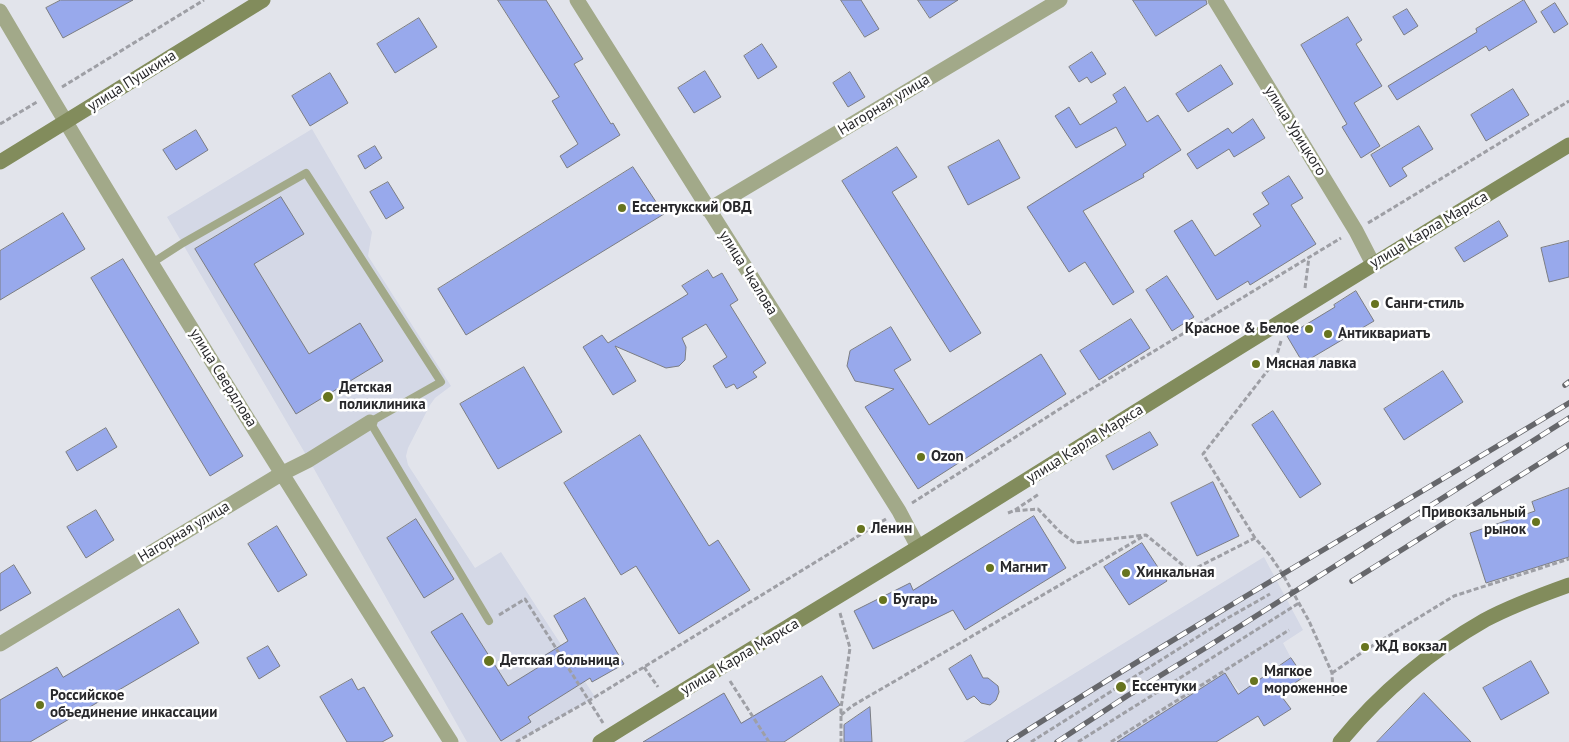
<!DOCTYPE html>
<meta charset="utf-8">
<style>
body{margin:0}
canvas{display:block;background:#e2e4eb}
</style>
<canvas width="1569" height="742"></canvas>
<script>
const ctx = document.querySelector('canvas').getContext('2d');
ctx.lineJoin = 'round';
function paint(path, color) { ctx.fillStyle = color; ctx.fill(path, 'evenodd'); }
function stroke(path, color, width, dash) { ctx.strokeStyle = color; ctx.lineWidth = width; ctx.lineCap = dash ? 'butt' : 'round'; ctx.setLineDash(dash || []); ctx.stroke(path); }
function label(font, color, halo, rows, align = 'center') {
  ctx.font = font + ' "PT Sans",sans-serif'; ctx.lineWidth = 5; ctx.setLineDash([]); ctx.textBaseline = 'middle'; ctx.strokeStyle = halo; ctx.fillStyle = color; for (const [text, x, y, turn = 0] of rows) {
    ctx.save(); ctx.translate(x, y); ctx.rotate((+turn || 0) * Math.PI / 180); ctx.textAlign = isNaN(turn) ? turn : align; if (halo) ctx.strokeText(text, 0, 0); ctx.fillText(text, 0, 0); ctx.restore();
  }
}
paint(new Path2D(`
 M 312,129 L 372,232 L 368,256 L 451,386 L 435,398 L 430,405 L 408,448 L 406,456 L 408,465 L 475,568 L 501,552 L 595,697 L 516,742 L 467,742 L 309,460 L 167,217 Z
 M 1264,557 L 1303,630 L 1283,643 L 1291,658 L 1240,692 L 1225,674 L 1117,742 L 963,742 Z`), '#d4d8e6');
const building = new Path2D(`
 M 61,0 L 133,0 L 63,38 L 46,8 Z
 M 498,0 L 546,0 L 583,59 L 574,64 L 611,124 L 613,123 L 620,135 L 567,168 L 560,156 L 578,144 L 552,101 L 559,97 Z
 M 841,0 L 861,0 L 879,29 L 865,37 Z
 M 918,0 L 958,0 L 930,18 Z
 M 1133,0 L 1206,0 L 1207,4 L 1156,36 Z
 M 1524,0 L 1537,22 L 1489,51 L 1486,46 L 1397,100 L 1388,86 L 1477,32 L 1476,29 Z
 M 1555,3 L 1568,24 L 1554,33 L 1541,12 Z
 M 1407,9 L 1418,26 L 1404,35 L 1393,17 Z
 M 1348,17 L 1362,40 L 1356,44 L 1382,86 L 1354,103 L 1380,146 L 1361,158 L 1342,127 L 1347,124 L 1301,45 Z
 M 419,18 L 437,47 L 395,73 L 377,44 Z
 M 762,44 L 777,67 L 758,79 L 744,56 Z
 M 1092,52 L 1106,74 L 1091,83 L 1087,77 L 1079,82 L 1069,67 Z
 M 1221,65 L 1233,84 L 1188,112 L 1176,94 Z
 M 705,71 L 721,97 L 694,113 L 678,88 Z
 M 850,72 L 865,97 L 848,107 L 833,83 Z
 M 330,73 L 348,103 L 310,126 L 292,96 Z
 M 1125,87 L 1147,122 L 1158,115 L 1181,150 L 1143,174 L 1144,177 L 1083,211 L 1134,292 L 1113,305 L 1085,262 L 1069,272 L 1027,207 L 1126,145 L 1116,127 L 1076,148 L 1055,116 L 1069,107 L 1080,125 L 1117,102 L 1113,95 Z
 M 1513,89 L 1529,115 L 1486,141 L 1471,115 Z
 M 1253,119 L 1265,138 L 1234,157 L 1229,149 L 1197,169 L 1187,154 L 1228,128 L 1232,133 Z
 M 1419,126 L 1433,149 L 1402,168 L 1407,176 L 1390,187 L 1371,155 Z
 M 196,130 L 208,150 L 176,170 L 163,150 Z
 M 999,140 L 1020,178 L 968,205 L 948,167 Z
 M 375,146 L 382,158 L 365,169 L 358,156 Z
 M 897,147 L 917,177 L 892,192 L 981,333 L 950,352 L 842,181 Z
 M 633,167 L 664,214 L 466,335 L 438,289 Z
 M 1289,176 L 1303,198 L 1291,205 L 1316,244 L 1250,285 L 1248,281 L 1217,300 L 1174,231 L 1192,220 L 1215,256 L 1261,226 L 1253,214 L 1269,204 L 1262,193 Z
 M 388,182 L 404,208 L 386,219 L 370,192 Z
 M 281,197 L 304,234 L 254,264 L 309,354 L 360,323 L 383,361 L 296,414 L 195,249 Z
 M 63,213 L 85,249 L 0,300 L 0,251 Z
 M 1499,221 L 1508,236 L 1464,262 L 1455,248 Z
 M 1569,241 L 1569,277 L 1549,282 L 1541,248 Z
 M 123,259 L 243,456 L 210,476 L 91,278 Z
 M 708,270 L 713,278 L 722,273 L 738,300 L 730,305 L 766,363 L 753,372 L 757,377 L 737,389 L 734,384 L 726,388 L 713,366 L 727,357 L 706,324 L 682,338 L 686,347 L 685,360 L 679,366 L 666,368 L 615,346 L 636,381 L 613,395 L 583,347 L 602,335 L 608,343 L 688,294 L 682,286 Z
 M 1167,276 L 1194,317 L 1172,331 L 1146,290 Z
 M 1356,291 L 1374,321 L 1303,363 L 1287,336 L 1335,307 L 1334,305 Z
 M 1131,319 L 1150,348 L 1099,380 L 1080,351 Z
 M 891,327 L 911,360 L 894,370 L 929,425 L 1041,354 L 1066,394 L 918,489 L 865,407 L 894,389 L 855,381 L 847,366 L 850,351 Z
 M 524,367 L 562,432 L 498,469 L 460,404 Z
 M 1443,371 L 1463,402 L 1404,440 L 1384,409 Z
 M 1273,411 L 1321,484 L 1300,498 L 1252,425 Z
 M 106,428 L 117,447 L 77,471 L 66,452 Z
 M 1150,432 L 1158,445 L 1113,470 L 1106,456 Z
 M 640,435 L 709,546 L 718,540 L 750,590 L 679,634 L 636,566 L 621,575 L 564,483 Z
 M 1213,482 L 1239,536 L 1197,556 L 1171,503 Z
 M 1569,488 L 1569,557 L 1486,583 L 1470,533 L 1535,511 L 1532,502 Z
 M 96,510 L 114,540 L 86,558 L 67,527 Z
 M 1034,516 L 1066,568 L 965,630 L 953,610 L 873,649 L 854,611 L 910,583 L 913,590 Z
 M 416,519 L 454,579 L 424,598 L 387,538 Z
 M 277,526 L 307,575 L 278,592 L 248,544 Z
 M 1142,543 L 1167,581 L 1129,605 L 1104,567 Z
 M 14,565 L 31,593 L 0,611 L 0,574 Z
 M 585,598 L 624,664 L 592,682 L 590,678 L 528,717 L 531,722 L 501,741 L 431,632 L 462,613 L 508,686 L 542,665 L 539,659 L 568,641 L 554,616 Z
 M 179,609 L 199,643 L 30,742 L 0,742 L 0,700 L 57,667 L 63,677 Z
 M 268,646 L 280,666 L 259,679 L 247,658 Z
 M 971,655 L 983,678 L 988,678 L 998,686 L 999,692 L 996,700 L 990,705 L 981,703 L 974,696 L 967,700 L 949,669 Z
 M 1291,658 L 1304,677 L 1279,693 L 1291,709 L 1264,726 L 1258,716 L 1216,742 L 1117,742 L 1225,673 L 1238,694 Z
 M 1531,661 L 1549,693 L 1501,720 L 1483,688 Z
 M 822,676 L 840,705 L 784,742 L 643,742 L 724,693 L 741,723 Z
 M 352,679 L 358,690 L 364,687 L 393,736 L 382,742 L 347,742 L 320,697 Z
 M 1424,693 L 1471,742 L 1377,742 Z
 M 870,707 L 872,742 L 844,742 L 844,725 Z`);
paint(building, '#98a9ec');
stroke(building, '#7b7d83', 1);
stroke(new Path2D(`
 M 62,87 L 204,0
 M 0,124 L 37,102
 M 1368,223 L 1569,101
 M 1305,288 L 1309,257
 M 912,503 L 1080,396 L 1341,238
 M 1015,510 L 1039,494
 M 1008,513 L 1013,511 L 1038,509 L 1060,532 L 1075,543 L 1146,535 L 1190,571 L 1255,538 L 1269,554 L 1282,573 L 1309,621 L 1332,673 L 1333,696
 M 1255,538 L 1203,454 L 1275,361 L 1281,341
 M 840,613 L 850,648 L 841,708 L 841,742
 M 499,615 L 525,599 L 603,723
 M 644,667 L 658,687
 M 1332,673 L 1367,649 L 1454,596 L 1569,559
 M 730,681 L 769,742
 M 841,715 L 852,706 L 1144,536
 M 516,742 L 590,700 L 886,519
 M 1031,742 L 1226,619 L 1270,594
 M 1078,742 L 1299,603
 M 1111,742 L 1289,630`), '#9e9fa5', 3, [5, 2.5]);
stroke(new Path2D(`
 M 152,263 L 183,243 L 306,173 L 441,382 L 370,422 L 489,621`), '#a2a989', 8);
stroke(new Path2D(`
 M 577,0 L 899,511 L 918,547
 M 1215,0 L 1356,231 L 1373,264
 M 0,11 C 145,258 298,500 451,742
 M 708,210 L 1060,0
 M 0,644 L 281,474 L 309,460 L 370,422`), '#a2a989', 15);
stroke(new Path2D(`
 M 0,162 L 263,0
 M 600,742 C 707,675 815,611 922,545 C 1137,411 1352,276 1569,145
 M 1340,742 C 1380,693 1429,652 1485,620 C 1511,606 1541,595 1569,585`), '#828c5c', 15);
const rail = new Path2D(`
 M 1565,385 L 1569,382
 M 1352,581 L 1569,445
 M 1009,742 C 1193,625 1382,516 1569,403
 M 1057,742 L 1127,696 L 1207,647 L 1569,418`);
stroke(rail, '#66676b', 5.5);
stroke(rail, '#fff', 4, [11]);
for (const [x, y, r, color] of [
 [622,208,5,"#67741f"],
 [1375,304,5,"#67741f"],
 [1309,329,5,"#67741f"],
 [1328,334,5,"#67741f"],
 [1256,364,5,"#67741f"],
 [328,397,6,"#67741f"],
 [921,457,5,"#67741f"],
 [1536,522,5,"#67741f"],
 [861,529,5,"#67741f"],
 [990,568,5,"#67741f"],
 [1126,573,5,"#67741f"],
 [883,600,5,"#67741f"],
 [1365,647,5,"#67741f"],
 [489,661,6,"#67741f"],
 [1254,681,5,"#67741f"],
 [1121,687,6,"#67741f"],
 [40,705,5,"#67741f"]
]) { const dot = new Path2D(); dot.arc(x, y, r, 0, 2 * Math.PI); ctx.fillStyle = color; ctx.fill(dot); stroke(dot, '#fff', 2); }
label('15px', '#28282b', '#fff', [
 ["улица Пушкина",132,81,-32],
 ["Нагорная улица",884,105,-31],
 ["улица Урицкого",1295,131,58],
 ["улица Карла Маркса",1429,230,-31],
 ["улица Чкалова",748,273,58],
 ["улица Свердлова",223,378,58],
 ["улица Карла Маркса",1085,444,-32],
 ["Нагорная улица",184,532,-31],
 ["улица Карла Маркса",740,657,-31]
]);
label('bold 15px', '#28282b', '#fff', [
 ["Ессентукский ОВД",632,208],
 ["Санги-стиль",1385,304],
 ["Красное & Белое",1299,329,"right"],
 ["Антиквариатъ",1338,334],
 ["Мясная лавка",1266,364],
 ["Детская",339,388],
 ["поликлиника",339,405],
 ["Ozon",931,457],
 ["Привокзальный",1526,513,"right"],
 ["рынок",1526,530,"right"],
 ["Ленин",871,529],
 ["Магнит",1000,568],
 ["Хинкальная",1136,573],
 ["Бугарь",893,600],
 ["ЖД вокзал",1375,647],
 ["Детская больница",500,661],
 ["Мягкое",1264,672],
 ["мороженное",1264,689],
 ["Ессентуки",1132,687],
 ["Российское",50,696],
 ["объединение инкассации",50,713]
], 'left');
</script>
